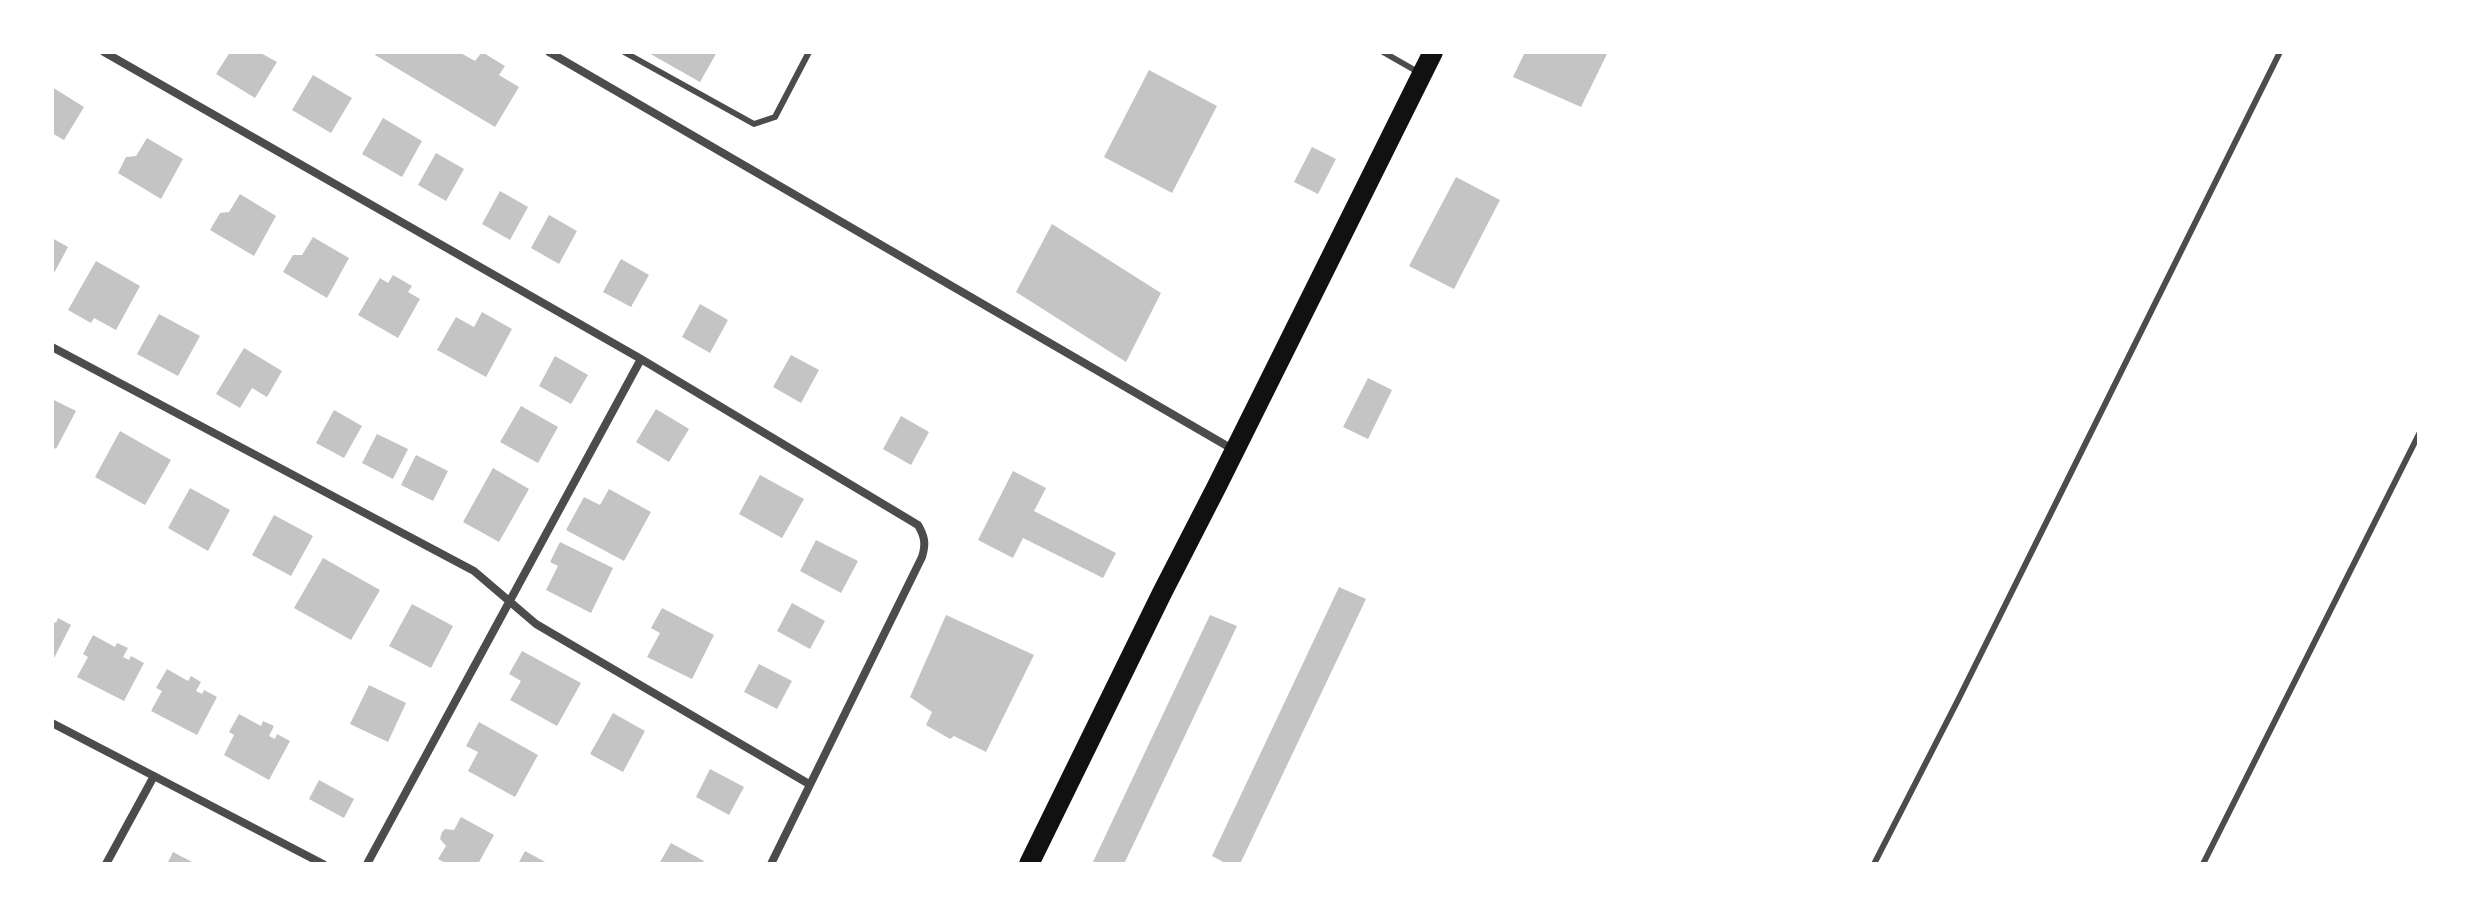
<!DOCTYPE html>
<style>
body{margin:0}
#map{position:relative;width:2471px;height:916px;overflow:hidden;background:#fff;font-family:Lato,sans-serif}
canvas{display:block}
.frame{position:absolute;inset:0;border:54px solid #fff;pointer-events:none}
</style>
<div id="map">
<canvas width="2471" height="916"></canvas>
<div class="frame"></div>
</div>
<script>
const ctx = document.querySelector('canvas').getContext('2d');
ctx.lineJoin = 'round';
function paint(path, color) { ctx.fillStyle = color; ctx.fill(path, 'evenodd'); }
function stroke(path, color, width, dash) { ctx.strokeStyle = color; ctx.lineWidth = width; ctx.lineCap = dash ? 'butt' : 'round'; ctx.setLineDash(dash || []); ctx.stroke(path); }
paint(new Path2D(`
 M 230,52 L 259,52 L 277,62 L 255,98 L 216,74 Z
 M 377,52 L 459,52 L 475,61 L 482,52 L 505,66 L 499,75 L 519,87 L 495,127 L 375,55 Z
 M 647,52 L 717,52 L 700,82 Z
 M 1525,52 L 1608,52 L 1581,107 L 1513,77 Z
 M 1149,70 L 1217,106 L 1172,193 L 1104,157 Z
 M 313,75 L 352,98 L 331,133 L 292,110 Z
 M 52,87 L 84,107 L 64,140 L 52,133 Z
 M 383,118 L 422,141 L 402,177 L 362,154 Z
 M 147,138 L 183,159 L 161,199 L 118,173 L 126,157 L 136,156 Z
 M 1312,147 L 1336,159 L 1318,194 L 1294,182 Z
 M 436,153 L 464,169 L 446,201 L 418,185 Z
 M 1456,177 L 1500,200 L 1454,289 L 1409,266 Z
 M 500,191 L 528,207 L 510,240 L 482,224 Z
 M 240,194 L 276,216 L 254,256 L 210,230 L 220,213 L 229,212 Z
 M 549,215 L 577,231 L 559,264 L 531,248 Z
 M 1052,224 L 1161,293 L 1126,362 L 1016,292 Z
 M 313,237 L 349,258 L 327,298 L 283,272 L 293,255 L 302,255 Z
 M 52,238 L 68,247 L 52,277 Z
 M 621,259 L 649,275 L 631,307 L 603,292 Z
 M 96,261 L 140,286 L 116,330 L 94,318 L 91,323 L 68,310 Z
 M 393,275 L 412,286 L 408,292 L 420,299 L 398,338 L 358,315 L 380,278 L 388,283 Z
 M 700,304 L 728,320 L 710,353 L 682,337 Z
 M 482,312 L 512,329 L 486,377 L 437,350 L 456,317 L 474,327 Z
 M 159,314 L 200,336 L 178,376 L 137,354 Z
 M 244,348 L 282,371 L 267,397 L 252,388 L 240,408 L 216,394 Z
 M 791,355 L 819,370 L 801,403 L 773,387 Z
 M 555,356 L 588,375 L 571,404 L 539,386 Z
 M 1368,378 L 1392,390 L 1368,439 L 1343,427 Z
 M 52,399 L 76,411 L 56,449 L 52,446 Z
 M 521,406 L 558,427 L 538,463 L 500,442 Z
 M 656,409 L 689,429 L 669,462 L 636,442 Z
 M 334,410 L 362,426 L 344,458 L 316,443 Z
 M 901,416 L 929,432 L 911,465 L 883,449 Z
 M 120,431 L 171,460 L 145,505 L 95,477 Z
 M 377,434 L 408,449 L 393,479 L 362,463 Z
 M 416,455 L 448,471 L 433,501 L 401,485 Z
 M 493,468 L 529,489 L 499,542 L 463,522 Z
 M 1013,471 L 1046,488 L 1034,511 L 1116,553 L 1103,578 L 1023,538 L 1013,558 L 978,540 Z
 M 760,475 L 804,499 L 782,538 L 739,514 Z
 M 190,488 L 230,510 L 208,551 L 168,528 Z
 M 609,489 L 651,512 L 624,561 L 566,530 L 584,497 L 600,505 Z
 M 274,515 L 313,536 L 291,576 L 252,555 Z
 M 816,540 L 858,561 L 841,593 L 800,571 Z
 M 560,542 L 613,568 L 591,613 L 546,590 L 558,566 L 550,562 Z
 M 323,558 L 380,590 L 351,640 L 294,608 Z
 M 1339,587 L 1366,599 L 1240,864 L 1227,864 L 1212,856 Z
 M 792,603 L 825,621 L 810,649 L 777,631 Z
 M 412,604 L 453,626 L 431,668 L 389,646 Z
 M 662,608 L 714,635 L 692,679 L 647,657 L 660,633 L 651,628 Z
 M 946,615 L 1034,655 L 986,752 L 954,736 L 950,739 L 926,725 L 932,712 L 910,697 Z
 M 1210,615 L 1237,626 L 1124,864 L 1092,864 Z
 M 58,618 L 71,625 L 52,662 L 52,621 L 56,623 Z
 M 93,635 L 115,647 L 117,643 L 128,648 L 123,657 L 129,660 L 131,656 L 144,663 L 124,701 L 77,677 L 88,657 L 83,654 Z
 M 522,651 L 581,683 L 557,726 L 510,700 L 521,681 L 509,674 Z
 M 759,664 L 792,681 L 777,709 L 744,692 Z
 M 167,669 L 188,681 L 191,676 L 201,682 L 196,691 L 202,694 L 204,690 L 217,697 L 197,735 L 151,711 L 162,691 L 156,688 Z
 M 369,685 L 406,703 L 388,742 L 350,724 Z
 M 613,713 L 645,731 L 623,772 L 590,754 Z
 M 239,714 L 261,726 L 263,721 L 274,726 L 269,736 L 275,739 L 277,734 L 290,741 L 269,780 L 224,755 L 234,735 L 229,732 Z
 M 479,722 L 538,755 L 515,797 L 468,771 L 478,752 L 466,746 Z
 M 710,769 L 744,787 L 729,815 L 696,797 Z
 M 319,780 L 354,799 L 344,818 L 309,799 Z
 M 461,817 L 494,835 L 478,864 L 447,864 L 438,859 L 446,846 L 440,839 L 442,832 L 445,829 L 454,830 Z
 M 671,843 L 704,861 L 702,864 L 659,864 Z
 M 525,851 L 549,864 L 518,864 Z
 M 173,852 L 196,864 L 167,864 Z`), '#c4c4c4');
stroke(new Path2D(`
 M 624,52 L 754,124 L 775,117 L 809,52
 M 1383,52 L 1418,72
 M 1874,864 L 1957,702 L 2280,52
 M 2203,864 L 2419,434`), '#4c4c4c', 6);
stroke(new Path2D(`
 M 104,52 L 641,359 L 918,525 C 925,537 926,544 922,557 L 771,864
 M 549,52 L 1234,450
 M 52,347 L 474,571 L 536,624 L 809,784
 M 52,723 L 323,864
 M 106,864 L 154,776
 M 367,864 L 641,359`), '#4c4c4c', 8);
stroke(new Path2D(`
 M 1029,864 L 1162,593 L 1217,486 L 1433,52`), '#111', 20);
</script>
